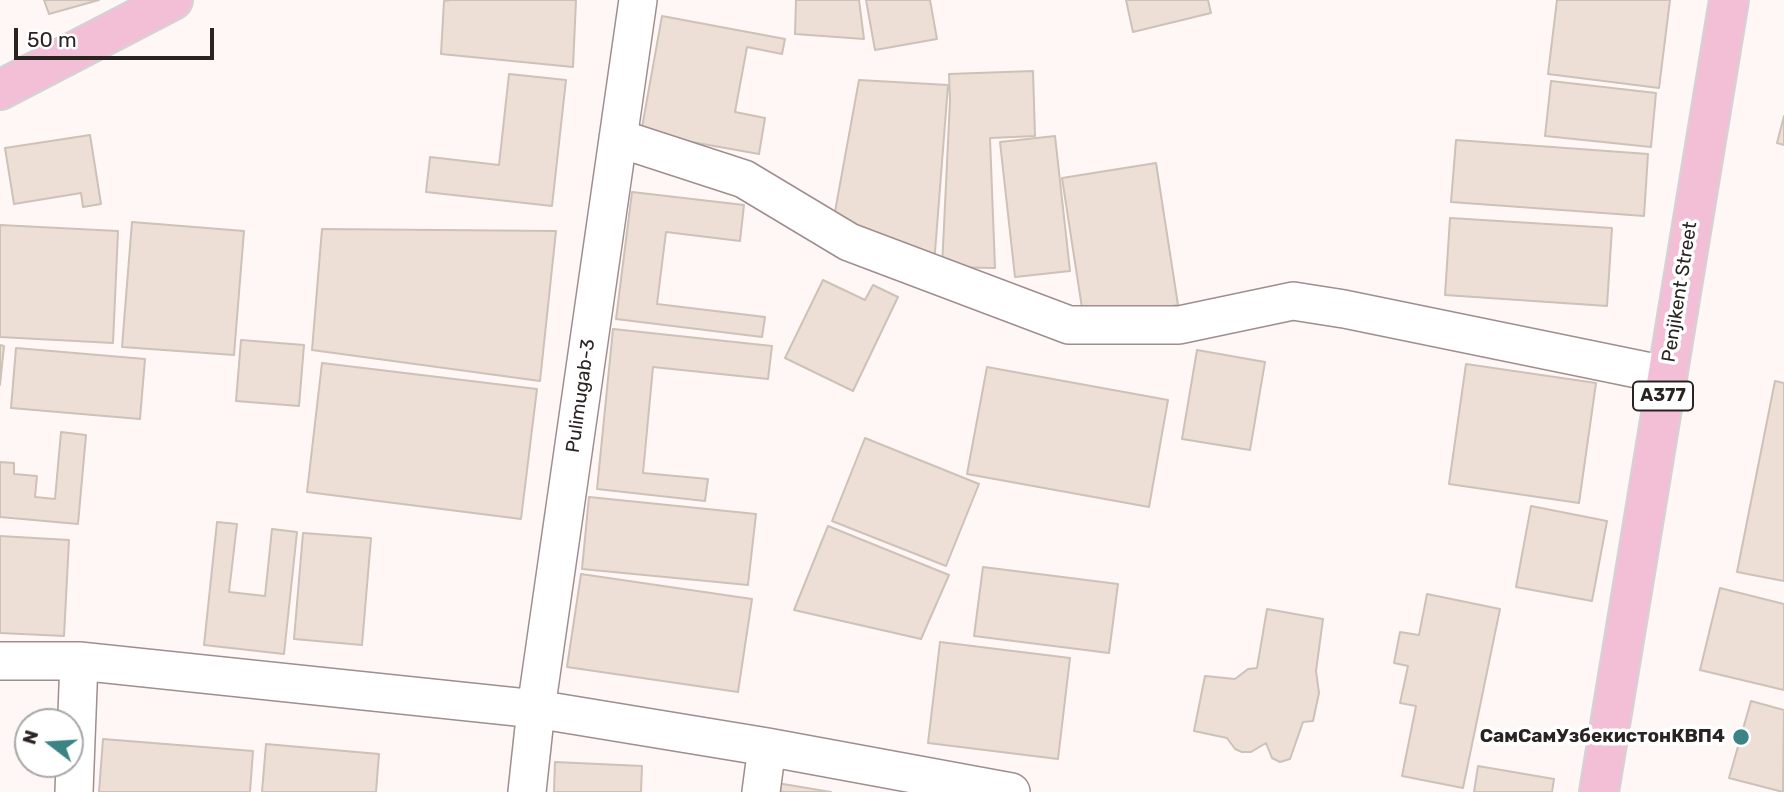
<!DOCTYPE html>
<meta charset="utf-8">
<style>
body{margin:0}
#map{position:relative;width:1784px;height:792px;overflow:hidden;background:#fef7f6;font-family:Rubik,sans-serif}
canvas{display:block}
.north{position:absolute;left:14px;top:708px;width:70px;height:70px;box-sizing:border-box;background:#fff;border:2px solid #a9a7a7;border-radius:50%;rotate:287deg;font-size:19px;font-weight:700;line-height:28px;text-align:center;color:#292322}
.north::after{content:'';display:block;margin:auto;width:24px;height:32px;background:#3b8385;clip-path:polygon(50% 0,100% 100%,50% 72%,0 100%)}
.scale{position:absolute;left:14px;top:28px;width:200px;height:32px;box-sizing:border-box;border:4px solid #292322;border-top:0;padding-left:9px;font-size:21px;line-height:24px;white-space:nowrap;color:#292322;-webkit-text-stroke:5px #fff;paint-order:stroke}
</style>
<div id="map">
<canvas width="1784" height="792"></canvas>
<div class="north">N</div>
<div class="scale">50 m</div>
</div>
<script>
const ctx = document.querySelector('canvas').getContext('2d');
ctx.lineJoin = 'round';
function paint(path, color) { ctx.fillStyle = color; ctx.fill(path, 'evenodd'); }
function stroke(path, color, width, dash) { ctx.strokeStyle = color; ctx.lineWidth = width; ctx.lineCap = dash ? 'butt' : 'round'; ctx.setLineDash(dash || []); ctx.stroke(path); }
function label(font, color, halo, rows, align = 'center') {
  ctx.font = font + ' Rubik,sans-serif'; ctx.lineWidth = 7; ctx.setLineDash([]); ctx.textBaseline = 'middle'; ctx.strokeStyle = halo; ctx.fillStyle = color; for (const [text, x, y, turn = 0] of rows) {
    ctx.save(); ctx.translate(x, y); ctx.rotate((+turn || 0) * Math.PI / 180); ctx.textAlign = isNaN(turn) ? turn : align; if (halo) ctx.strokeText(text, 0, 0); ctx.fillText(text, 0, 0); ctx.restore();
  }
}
const building = new Path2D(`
 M 44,0 L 99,0 L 49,14 Z
 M 451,0 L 576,0 L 573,67 L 441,54 L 444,1 Z
 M 796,0 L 859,0 L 864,39 L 795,34 Z
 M 866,0 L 930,0 L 937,39 L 875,50 Z
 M 1126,0 L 1208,0 L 1211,13 L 1133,32 Z
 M 1557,0 L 1670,0 L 1659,88 L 1548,74 Z
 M 662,16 L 785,39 L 782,54 L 747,47 L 735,112 L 765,118 L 759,154 L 641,133 Z
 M 1033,71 L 1035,136 L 990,138 L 995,268 L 942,267 L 950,101 L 949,74 Z
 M 509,74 L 566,80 L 552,206 L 426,192 L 430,157 L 499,165 Z
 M 859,80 L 948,85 L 934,265 L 832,228 Z
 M 1551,81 L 1656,93 L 1651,147 L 1545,136 Z
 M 1784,116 L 1784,145 L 1777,143 Z
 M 90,135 L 101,204 L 83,207 L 81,193 L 14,204 L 5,148 Z
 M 1055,136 L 1070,271 L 1015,277 L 1000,142 Z
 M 1456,140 L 1648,154 L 1644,216 L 1451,202 Z
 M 1156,163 L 1178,305 L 1084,321 L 1062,178 Z
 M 632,192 L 744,205 L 740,241 L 666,232 L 657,304 L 765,317 L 762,337 L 616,319 Z
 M 1450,218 L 1612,228 L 1607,306 L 1445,295 Z
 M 132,222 L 244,231 L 234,355 L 122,347 Z
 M 0,225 L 118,231 L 113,343 L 0,337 Z
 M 322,229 L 556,231 L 540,381 L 312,350 Z
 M 823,280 L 865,300 L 873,285 L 898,297 L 853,391 L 785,358 Z
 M 613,329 L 772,346 L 768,379 L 653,367 L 643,473 L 708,479 L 705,501 L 597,489 Z
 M 241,340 L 304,345 L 299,406 L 236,401 Z
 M 0,345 L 4,346 L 0,385 Z
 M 16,348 L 145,359 L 140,419 L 11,408 Z
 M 1197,350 L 1265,362 L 1250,450 L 1182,439 Z
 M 322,363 L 537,389 L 521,519 L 307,492 Z
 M 1466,364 L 1596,383 L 1579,503 L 1449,484 Z
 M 987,367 L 1168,400 L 1149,507 L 967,474 Z
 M 1775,381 L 1784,383 L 1784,581 L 1737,572 Z
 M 61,432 L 86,435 L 78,524 L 0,517 L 0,462 L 14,463 L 14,474 L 37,476 L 35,497 L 55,499 Z
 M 865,438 L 979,484 L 946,566 L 832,521 Z
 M 589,497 L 756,514 L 748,585 L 582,569 Z
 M 1531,506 L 1607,521 L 1592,601 L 1516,587 Z
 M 217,522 L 237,524 L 229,592 L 265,596 L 272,529 L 297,532 L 284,654 L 204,645 Z
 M 828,526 L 949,575 L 921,639 L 794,610 Z
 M 303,533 L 371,538 L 362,645 L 294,639 Z
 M 0,536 L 69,540 L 64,636 L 0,633 Z
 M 983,567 L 1118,584 L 1109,653 L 974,636 Z
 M 581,574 L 752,599 L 738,692 L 567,667 Z
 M 1720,588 L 1784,604 L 1784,690 L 1700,670 Z
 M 1427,594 L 1500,609 L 1463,788 L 1402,776 L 1416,706 L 1400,703 L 1408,666 L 1394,663 L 1400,632 L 1419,635 Z
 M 1267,609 L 1323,619 L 1316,671 L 1319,693 L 1313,721 L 1303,722 L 1290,759 L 1280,762 L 1272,758 L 1266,743 L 1251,752 L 1242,752 L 1235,749 L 1227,738 L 1194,731 L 1205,676 L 1235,679 L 1248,669 L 1257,668 Z
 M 940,642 L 1070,658 L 1058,759 L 928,743 Z
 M 1751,701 L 1784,710 L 1783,792 L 1729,778 Z
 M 103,739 L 253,751 L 250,792 L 99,792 Z
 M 266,744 L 379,754 L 376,792 L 262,792 Z
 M 555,762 L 642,766 L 641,792 L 554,792 Z
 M 1478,766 L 1554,779 L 1552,792 L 1474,792 Z
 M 777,783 L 831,792 L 776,792 Z`);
paint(building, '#eddfd5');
stroke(building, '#cec1b7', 2);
const minor = new Path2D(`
 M 618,138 L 744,179 L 849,242 L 1069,325 L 1179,325 L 1293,301 L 1344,309 L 1666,375
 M 0,661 L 79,661 L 536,709 L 767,747 L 1011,792
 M 74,792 L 79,661
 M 527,792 L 536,709 L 638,0
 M 761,792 L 767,747`);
const major = new Path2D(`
 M 0,90 L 173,0
 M 1599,792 L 1729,0`);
stroke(minor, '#9f8e8d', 40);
stroke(major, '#d4d3d3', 42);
stroke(minor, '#fff', 37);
stroke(major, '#f3bfd7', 38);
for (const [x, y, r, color] of [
 [1741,737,9,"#3b8385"]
]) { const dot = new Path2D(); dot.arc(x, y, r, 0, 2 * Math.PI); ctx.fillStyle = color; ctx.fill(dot); stroke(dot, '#fff', 2.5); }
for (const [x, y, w] of [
 [1663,396,60]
]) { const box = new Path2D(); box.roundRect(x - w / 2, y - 14.5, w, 29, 5); ctx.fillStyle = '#fff'; ctx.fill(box); stroke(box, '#292322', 2); }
label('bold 18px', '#292322', null, [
 ["A377",1663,396]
]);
label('19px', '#292322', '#fff', [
 ["Penjikent Street",1680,292,-81],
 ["Pulimugab-3",581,396,-82]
]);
label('bold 19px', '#292322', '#fff', [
 ["СамСамУзбекистонКВП4",1725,737]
], 'right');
</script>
